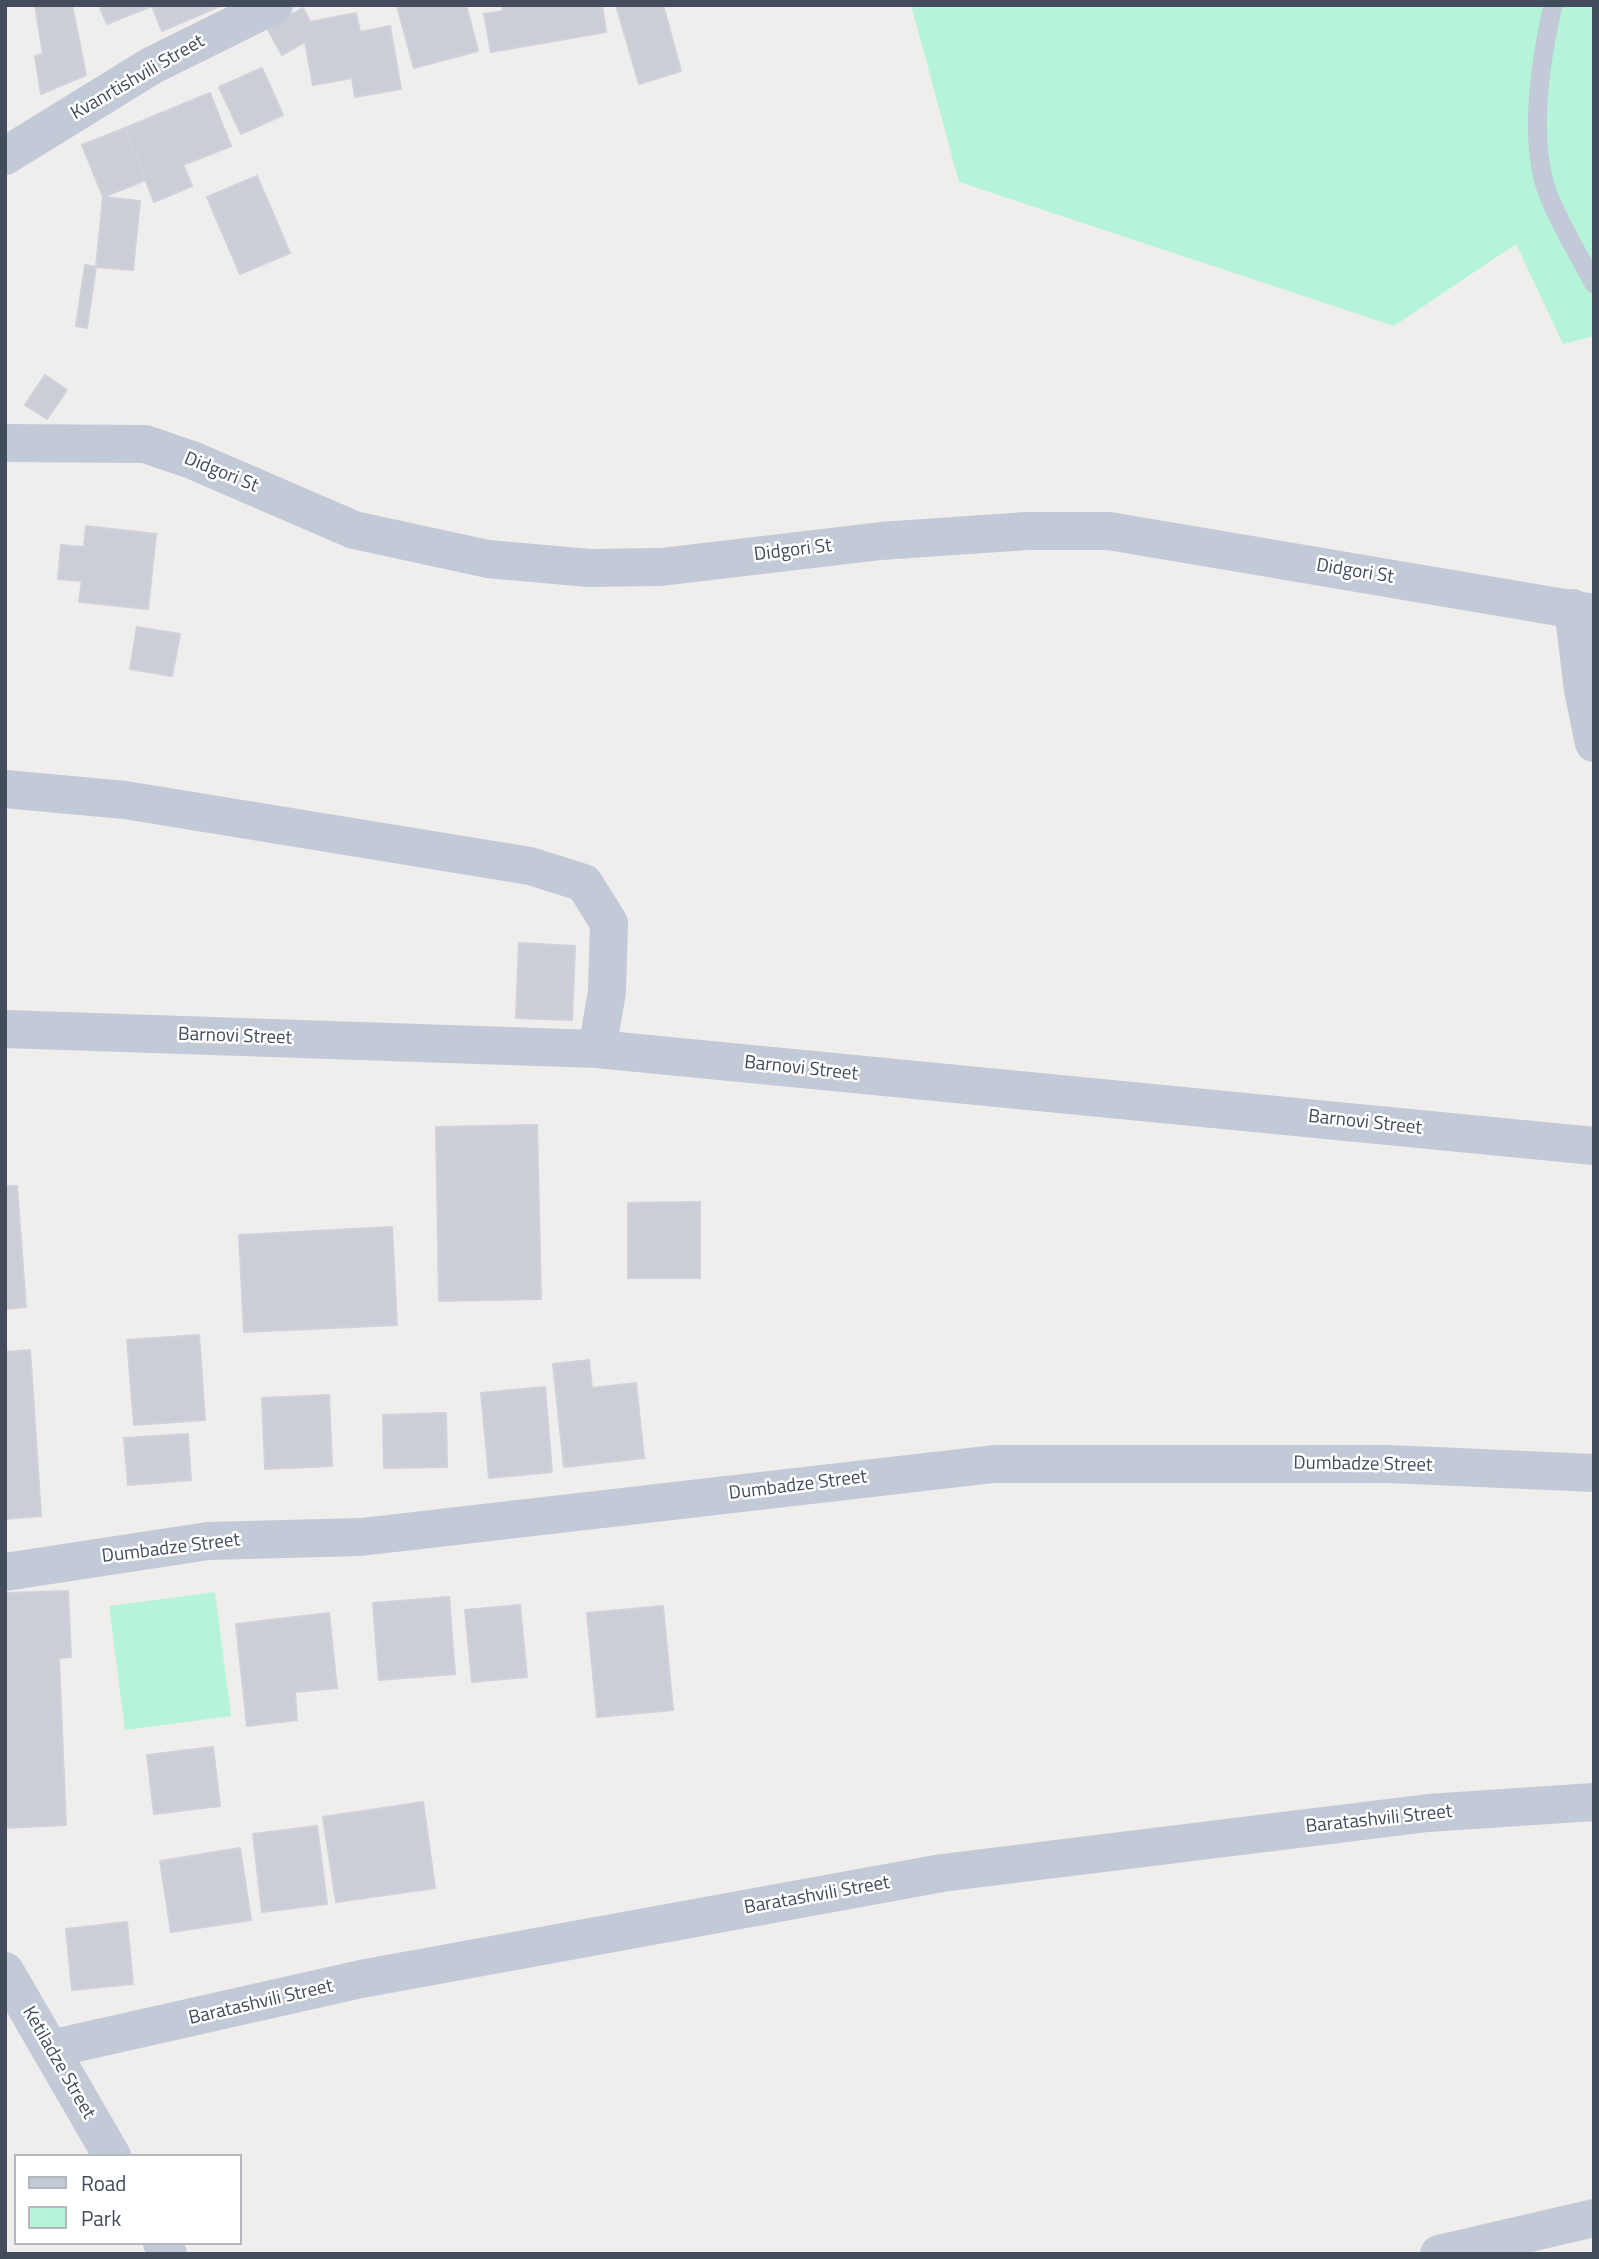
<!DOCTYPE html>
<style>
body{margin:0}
#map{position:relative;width:1599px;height:2259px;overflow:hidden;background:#f0eded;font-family:"Titillium Web",sans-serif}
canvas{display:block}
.frame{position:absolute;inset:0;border:7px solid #434c5d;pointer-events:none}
.legend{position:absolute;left:14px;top:2154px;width:228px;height:91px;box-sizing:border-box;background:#fff;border:2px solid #b4b7be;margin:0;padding:9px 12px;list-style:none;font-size:21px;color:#434c5d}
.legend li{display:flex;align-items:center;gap:14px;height:35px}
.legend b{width:35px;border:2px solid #b4b7be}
</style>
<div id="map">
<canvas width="1599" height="2259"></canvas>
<div class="frame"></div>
<ul class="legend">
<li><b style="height:9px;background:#c2c9d7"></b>Road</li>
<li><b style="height:19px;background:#b5f4d8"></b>Park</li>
</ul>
</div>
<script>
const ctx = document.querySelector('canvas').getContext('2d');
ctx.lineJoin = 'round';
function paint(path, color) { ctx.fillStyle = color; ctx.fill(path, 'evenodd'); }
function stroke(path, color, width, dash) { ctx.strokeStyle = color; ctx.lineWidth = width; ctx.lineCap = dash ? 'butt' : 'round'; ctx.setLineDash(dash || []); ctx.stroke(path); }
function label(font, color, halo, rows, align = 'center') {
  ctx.font = font + ' "Titillium Web",sans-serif'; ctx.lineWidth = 5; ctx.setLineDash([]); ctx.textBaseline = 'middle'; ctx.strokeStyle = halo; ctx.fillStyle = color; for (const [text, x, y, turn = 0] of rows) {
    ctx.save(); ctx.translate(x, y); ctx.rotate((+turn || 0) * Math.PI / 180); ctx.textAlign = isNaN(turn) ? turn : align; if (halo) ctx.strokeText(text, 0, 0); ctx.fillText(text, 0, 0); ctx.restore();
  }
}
paint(new Path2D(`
 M 911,5 L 1594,5 L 1594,336 L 1563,344 L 1516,244 L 1394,326 L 959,182 Z
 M 215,1592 L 231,1716 L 125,1730 L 109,1606 Z`), '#b5f4d8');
const building = new Path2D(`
 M 35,5 L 72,5 L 86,75 L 41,94 L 35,56 L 43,54 Z
 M 99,5 L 222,5 L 162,31 L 152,6 L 107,24 Z
 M 466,5 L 478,51 L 414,68 L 397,6 Z
 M 502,5 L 602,5 L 606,32 L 491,52 L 484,14 L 503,11 Z
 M 616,5 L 663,5 L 681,71 L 639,84 Z
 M 303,8 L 310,22 L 356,13 L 360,32 L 390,26 L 401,89 L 355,97 L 352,78 L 313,85 L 305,42 L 282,55 L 267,28 Z
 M 262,68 L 283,115 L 241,134 L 219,87 Z
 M 210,93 L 231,146 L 183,165 L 192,186 L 154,202 L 125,128 Z
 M 125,128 L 146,180 L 103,197 L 82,145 Z
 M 257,176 L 290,253 L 240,274 L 207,197 Z
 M 103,197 L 140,201 L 133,270 L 96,267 Z
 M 85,265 L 96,267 L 87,328 L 76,326 Z
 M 45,375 L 67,390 L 47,419 L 25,405 Z
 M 86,526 L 156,534 L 148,609 L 79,602 L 82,581 L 58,579 L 61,545 L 84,547 Z
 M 137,627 L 180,634 L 172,676 L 130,669 Z
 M 519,943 L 575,946 L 572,1020 L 516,1018 Z
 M 537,1125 L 541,1299 L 439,1301 L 436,1127 Z
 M 5,1186 L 17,1186 L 26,1307 L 5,1309 Z
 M 700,1202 L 700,1278 L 628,1278 L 628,1203 Z
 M 392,1227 L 397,1325 L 244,1332 L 239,1235 Z
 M 199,1335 L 205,1420 L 134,1425 L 127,1340 Z
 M 30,1350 L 41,1516 L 5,1519 L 5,1352 Z
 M 589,1360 L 592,1388 L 636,1383 L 644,1458 L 564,1467 L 553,1364 Z
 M 545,1387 L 552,1472 L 489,1478 L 481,1393 Z
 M 329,1395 L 332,1466 L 265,1469 L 262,1398 Z
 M 446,1413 L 447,1467 L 384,1468 L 383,1415 Z
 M 188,1434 L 191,1480 L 128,1485 L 124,1438 Z
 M 68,1591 L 71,1657 L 59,1658 L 66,1825 L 5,1828 L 5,1593 Z
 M 449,1597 L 455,1674 L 379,1680 L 373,1603 Z
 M 520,1605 L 527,1677 L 472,1682 L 465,1610 Z
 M 663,1606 L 673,1710 L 597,1717 L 587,1613 Z
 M 329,1613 L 337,1688 L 295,1692 L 297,1720 L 247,1726 L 236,1624 Z
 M 213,1747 L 220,1806 L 154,1814 L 147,1755 Z
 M 423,1802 L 435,1888 L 336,1902 L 323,1817 Z
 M 317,1826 L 327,1904 L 262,1912 L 253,1834 Z
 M 240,1848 L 251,1920 L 171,1932 L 160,1861 Z
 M 127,1922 L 133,1984 L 72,1990 L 66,1929 Z`);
paint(building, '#cbced6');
stroke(building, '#d0d1da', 2);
stroke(new Path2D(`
 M 1553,5 C 1541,58 1530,129 1544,182 C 1551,209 1580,257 1594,284`), '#c2c9d7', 19);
stroke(new Path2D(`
 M 5,156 L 151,66 L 274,5
 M 1573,608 L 1583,690 L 1594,743
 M 5,789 L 125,800 L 530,866 L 584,883 L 609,923 L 607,992 L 597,1049
 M 5,1029 L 597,1049 L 1594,1146
 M 5,1572 L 208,1541 L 361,1537 L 994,1464 L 1389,1464 L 1594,1473
 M 50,2049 L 361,1979 L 942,1873 L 1428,1813 L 1594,1802
 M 1439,2254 L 1594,2218`), '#c2c9d7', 38);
stroke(new Path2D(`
 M 5,443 L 145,444 L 192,460 L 354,530 L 488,559 L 589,568 L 661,567 L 881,541 L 1027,531 L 1109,531 L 1594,613
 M 5,1971 L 112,2156
 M 162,2243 L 168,2254`), '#c2c9d7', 38);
label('19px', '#434c5d', '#fff', [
 ["Kvanrtishvili Street",138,78,-30],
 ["Didgori St",221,473,22],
 ["Didgori St",793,551,-7],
 ["Didgori St",1355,572,9],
 ["Barnovi Street",235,1037,2],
 ["Barnovi Street",801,1069,6],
 ["Barnovi Street",1365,1123,6],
 ["Dumbadze Street",1363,1465,1],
 ["Dumbadze Street",798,1486,-7],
 ["Dumbadze Street",171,1549,-7],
 ["Baratashvili Street",1379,1820,-6],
 ["Baratashvili Street",817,1896,-10],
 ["Baratashvili Street",261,2003,-13],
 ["Ketiladze Street",58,2063,60]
]);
</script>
